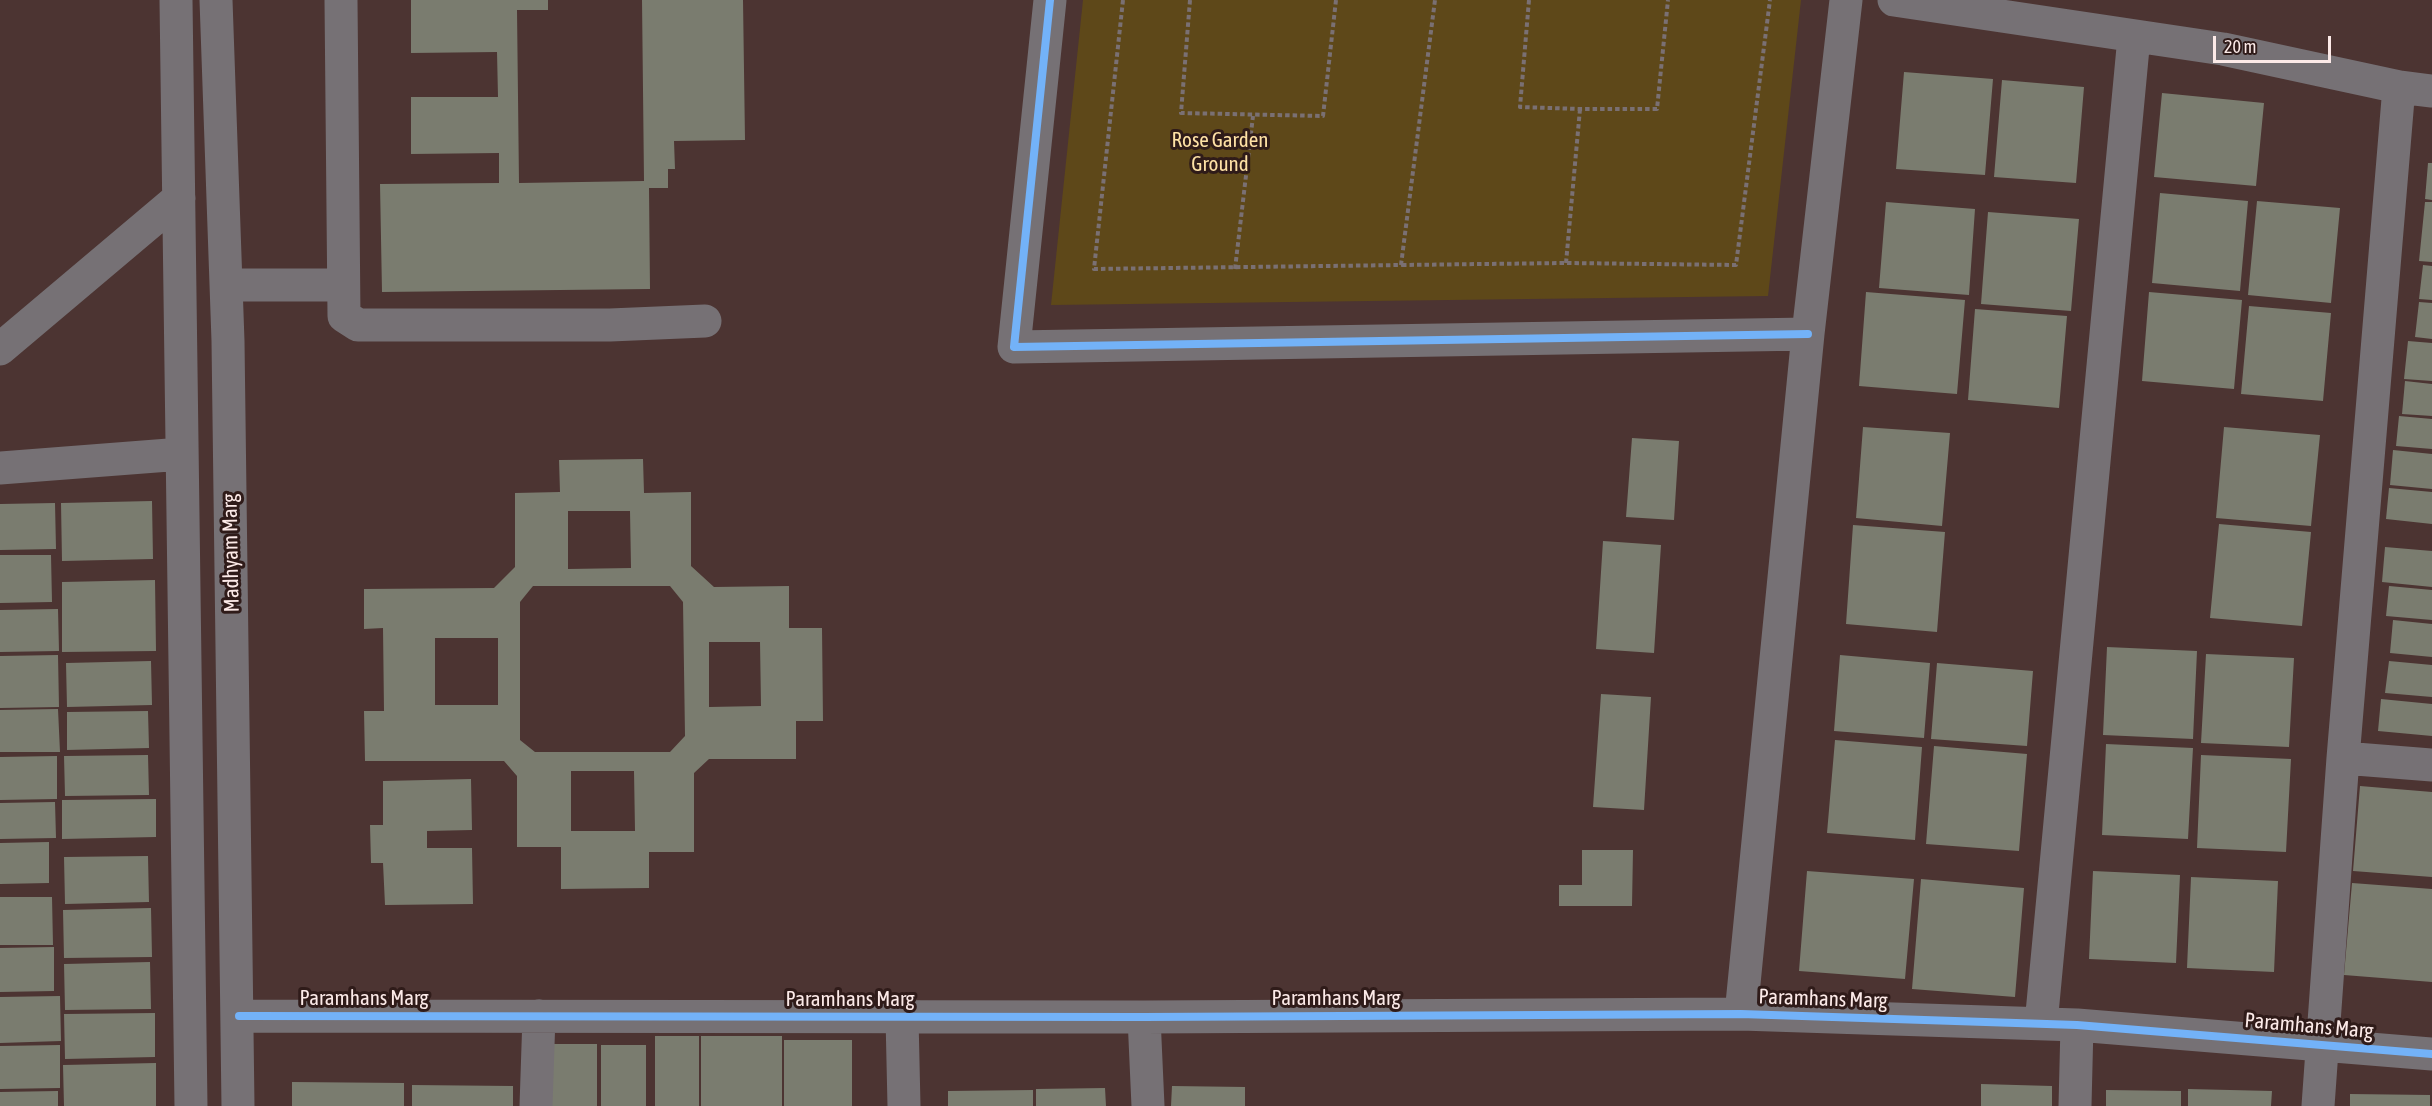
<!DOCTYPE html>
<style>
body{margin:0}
#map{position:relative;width:2432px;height:1106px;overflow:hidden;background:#4c3432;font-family:"Asap Condensed",sans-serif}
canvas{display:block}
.scale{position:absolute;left:2213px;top:36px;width:118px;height:27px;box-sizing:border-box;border:3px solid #fceae8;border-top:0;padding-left:8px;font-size:18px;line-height:21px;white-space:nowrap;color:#fceae8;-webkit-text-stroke:4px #2f1b19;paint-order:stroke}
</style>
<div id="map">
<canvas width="2432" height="1106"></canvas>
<div class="scale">20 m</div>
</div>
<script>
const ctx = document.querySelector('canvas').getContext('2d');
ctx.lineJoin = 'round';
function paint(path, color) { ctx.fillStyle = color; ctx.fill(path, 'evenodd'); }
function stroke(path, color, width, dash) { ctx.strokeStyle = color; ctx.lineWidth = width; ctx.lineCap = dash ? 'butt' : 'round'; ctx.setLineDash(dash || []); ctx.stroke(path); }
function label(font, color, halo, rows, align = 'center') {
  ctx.font = font + ' "Asap Condensed",sans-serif'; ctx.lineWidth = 6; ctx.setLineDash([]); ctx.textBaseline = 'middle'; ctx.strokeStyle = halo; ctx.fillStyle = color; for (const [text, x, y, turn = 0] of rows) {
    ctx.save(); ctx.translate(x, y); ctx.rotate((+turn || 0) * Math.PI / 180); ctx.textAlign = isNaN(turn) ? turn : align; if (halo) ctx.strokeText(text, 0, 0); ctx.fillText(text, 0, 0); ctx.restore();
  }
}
paint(new Path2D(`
 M 1083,0 L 1801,0 L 1768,296 L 1051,305 Z`), '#5e4819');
paint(new Path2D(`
 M 411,0 L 548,0 L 548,10 L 517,10 L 519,183 L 644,181 L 642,0 L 743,0 L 745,140 L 674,141 L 675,169 L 668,169 L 668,188 L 649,188 L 650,289 L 382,292 L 380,184 L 499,183 L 499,153 L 411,154 L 411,97 L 498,97 L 497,52 L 411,53 Z
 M 1904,72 L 1993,79 L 1985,175 L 1896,169 Z
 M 2002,80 L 2084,87 L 2076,183 L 1994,177 Z
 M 2162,93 L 2264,103 L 2256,186 L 2154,177 Z
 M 2428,163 L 2432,163 L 2432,200 L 2425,199 Z
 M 2160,193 L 2248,201 L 2240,291 L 2152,283 Z
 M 2257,201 L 2340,208 L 2331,303 L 2248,295 Z
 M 1886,202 L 1975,209 L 1969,295 L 1879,288 Z
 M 2425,202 L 2432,202 L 2432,262 L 2419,261 Z
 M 1988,212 L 2079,219 L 2071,311 L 1981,304 Z
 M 2423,265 L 2432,266 L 2432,300 L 2419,299 Z
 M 1866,292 L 1965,300 L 1957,394 L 1859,386 Z
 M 2149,292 L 2242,300 L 2234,389 L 2142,381 Z
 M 2419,302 L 2432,303 L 2432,339 L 2415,337 Z
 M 2249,306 L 2331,313 L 2323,401 L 2241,394 Z
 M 1975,309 L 2067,316 L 2059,408 L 1968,400 Z
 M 2408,341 L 2432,343 L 2432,381 L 2404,379 Z
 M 2405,381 L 2432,384 L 2432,416 L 2402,414 Z
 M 2399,416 L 2432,419 L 2432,449 L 2396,446 Z
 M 1863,427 L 1950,433 L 1942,526 L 1856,518 Z
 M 2224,427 L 2320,435 L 2311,526 L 2216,518 Z
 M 1632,438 L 1679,441 L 1674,520 L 1626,517 Z
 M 2393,450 L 2432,454 L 2432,489 L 2390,485 Z
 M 643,459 L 644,493 L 691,492 L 691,566 L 714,587 L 789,586 L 789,628 L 822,628 L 823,721 L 796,721 L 796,759 L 709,759 L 694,773 L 694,852 L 649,852 L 649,888 L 561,889 L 561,847 L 517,847 L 517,776 L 504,761 L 365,761 L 364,711 L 384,711 L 383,628 L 364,629 L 364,589 L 494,588 L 515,567 L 515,493 L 560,492 L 559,460 ZM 568,511 L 630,511 L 631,568 L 568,569 ZM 533,586 L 670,586 L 683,602 L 685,736 L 670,752 L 535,752 L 520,740 L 520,602 ZM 435,638 L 498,638 L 498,705 L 435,705 ZM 709,642 L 760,642 L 761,706 L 709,707 ZM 571,771 L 634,771 L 635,831 L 571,831 Z
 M 2389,488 L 2432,492 L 2432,524 L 2386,519 Z
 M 152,501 L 153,559 L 62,561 L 61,503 Z
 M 55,503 L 56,549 L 0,550 L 0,504 Z
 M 2219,524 L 2311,532 L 2302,626 L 2210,618 Z
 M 1853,525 L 1945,532 L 1937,632 L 1846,624 Z
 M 1603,541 L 1661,545 L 1654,653 L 1596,649 Z
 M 2385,547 L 2432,551 L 2432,587 L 2382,582 Z
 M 0,555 L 51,555 L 52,602 L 0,603 Z
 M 155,580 L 156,651 L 62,652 L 62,582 Z
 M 2389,586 L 2432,590 L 2432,620 L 2386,616 Z
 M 58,609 L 59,651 L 0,652 L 0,610 Z
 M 2393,620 L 2432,624 L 2432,657 L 2390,653 Z
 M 2107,647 L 2197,651 L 2193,739 L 2103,735 Z
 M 2206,654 L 2294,658 L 2289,747 L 2201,743 Z
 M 58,655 L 59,707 L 0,708 L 0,656 Z
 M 1840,655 L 1930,663 L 1924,738 L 1834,731 Z
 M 151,661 L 152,705 L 67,707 L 66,663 Z
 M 2389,661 L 2432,665 L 2432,697 L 2385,693 Z
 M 1937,663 L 2033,671 L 2027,746 L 1931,739 Z
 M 1601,694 L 1651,697 L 1644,810 L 1593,807 Z
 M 2381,699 L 2432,704 L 2432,736 L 2378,731 Z
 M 58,709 L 60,752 L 0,752 L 0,710 Z
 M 148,711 L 149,748 L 67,750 L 67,712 Z
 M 1835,740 L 1922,747 L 1915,840 L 1827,833 Z
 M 2106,744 L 2193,748 L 2188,839 L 2102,835 Z
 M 1934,746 L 2027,754 L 2019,851 L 1926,844 Z
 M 148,755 L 149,795 L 65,796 L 64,756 Z
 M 2201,755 L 2291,759 L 2286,852 L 2197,848 Z
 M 57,756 L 57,799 L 0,800 L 0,757 Z
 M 471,779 L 472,830 L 427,831 L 427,848 L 472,848 L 473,904 L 385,905 L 383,863 L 371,863 L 370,825 L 383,825 L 383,781 Z
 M 2360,786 L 2432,792 L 2432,877 L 2353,871 Z
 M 156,799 L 156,837 L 62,839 L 62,800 Z
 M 55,802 L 56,838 L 0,839 L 0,803 Z
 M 49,842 L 49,883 L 0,884 L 0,843 Z
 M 1582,850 L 1633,850 L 1632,906 L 1559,906 L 1559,885 L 1582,885 Z
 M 148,856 L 149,902 L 65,904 L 64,857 Z
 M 1807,871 L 1914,879 L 1905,979 L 1799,971 Z
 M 2093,871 L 2180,875 L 2176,963 L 2089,959 Z
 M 2191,877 L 2278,881 L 2274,972 L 2187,968 Z
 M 1921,879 L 2024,888 L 2015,997 L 1912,989 Z
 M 2352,883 L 2432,889 L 2432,982 L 2344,975 Z
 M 0,897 L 52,897 L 53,945 L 0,945 Z
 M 151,908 L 152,957 L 64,958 L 63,910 Z
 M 54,947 L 54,991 L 0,992 L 0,948 Z
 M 150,962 L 151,1009 L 65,1010 L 64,964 Z
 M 60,996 L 61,1041 L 0,1043 L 0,997 Z
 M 155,1013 L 155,1057 L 65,1059 L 64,1014 Z
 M 655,1036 L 699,1036 L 699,1106 L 655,1106 Z
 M 701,1036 L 782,1036 L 782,1106 L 701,1106 Z
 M 784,1040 L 852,1040 L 852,1106 L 784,1106 Z
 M 540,1044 L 597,1044 L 597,1106 L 540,1106 Z
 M 60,1045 L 60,1088 L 0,1089 L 0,1046 Z
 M 601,1045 L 646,1045 L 646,1106 L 601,1106 Z
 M 156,1063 L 156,1106 L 64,1106 L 63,1065 Z
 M 292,1082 L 404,1083 L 404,1106 L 292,1106 Z
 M 1981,1084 L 2052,1086 L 2052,1106 L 1981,1106 Z
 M 412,1085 L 513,1086 L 513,1106 L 412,1106 Z
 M 1172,1086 L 1245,1087 L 1245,1106 L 1171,1106 Z
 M 1105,1088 L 1106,1106 L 1036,1106 L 1036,1089 Z
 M 2188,1089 L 2272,1091 L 2271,1106 L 2188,1106 Z
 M 1033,1090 L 1033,1106 L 948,1106 L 948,1091 Z
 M 2106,1090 L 2181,1091 L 2181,1106 L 2106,1106 Z
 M 58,1091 L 58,1106 L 0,1106 L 0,1092 Z
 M 2350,1094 L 2430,1095 L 2430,1106 L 2350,1106 Z`), '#7a7c6f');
stroke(new Path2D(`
 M 1123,0 L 1094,269 L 1401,265 L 1435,0
 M 1190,0 L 1181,113 L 1323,116 L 1336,0
 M 1529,0 L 1520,107 L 1580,109 L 1657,109 L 1668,0
 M 1566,263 L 1580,109
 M 1402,265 L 1566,263 L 1736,265 L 1770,0
 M 1235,269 L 1253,116`), '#7a7073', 4, [4.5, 3]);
stroke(new Path2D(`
 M 176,0 L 191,1106
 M 216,0 L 228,341 L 238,1106
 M 341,0 L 344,316 L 358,325 L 610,325 L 705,321
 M 1050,0 L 1014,347 L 1808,334
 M 1894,0 L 2223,49 L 2399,87 L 2432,91
 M 226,285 L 343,285
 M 0,349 L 179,198
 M 0,468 L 182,454
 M 2343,758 L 2432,765
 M 1741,1014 L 1808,334 L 1846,0
 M 239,1016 L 1144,1017 L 1741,1014 L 2077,1025 L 2432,1054
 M 902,1017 L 904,1106
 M 1144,1017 L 1148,1106
 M 2041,1024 L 2134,37
 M 536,1106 L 539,1016
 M 2075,1106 L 2077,1025
 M 2318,1106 L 2343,758 L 2399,87`), '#767175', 33);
stroke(new Path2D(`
 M 1050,0 L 1014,347 L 1808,334
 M 239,1016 L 1144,1017 L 1741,1014 L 2077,1025 L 2432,1054`), '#73b2f8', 8);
label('21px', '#fee1a5', '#2f1b19', [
 ["Rose Garden",1220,140],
 ["Ground",1220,164]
]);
label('21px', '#fceae8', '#2f1b19', [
 ["Madhyam Marg",231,553,-91],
 ["Paramhans Marg",364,998],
 ["Paramhans Marg",1336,998],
 ["Paramhans Marg",850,999],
 ["Paramhans Marg",1823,999,2],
 ["Paramhans Marg",2309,1026,5]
]);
</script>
